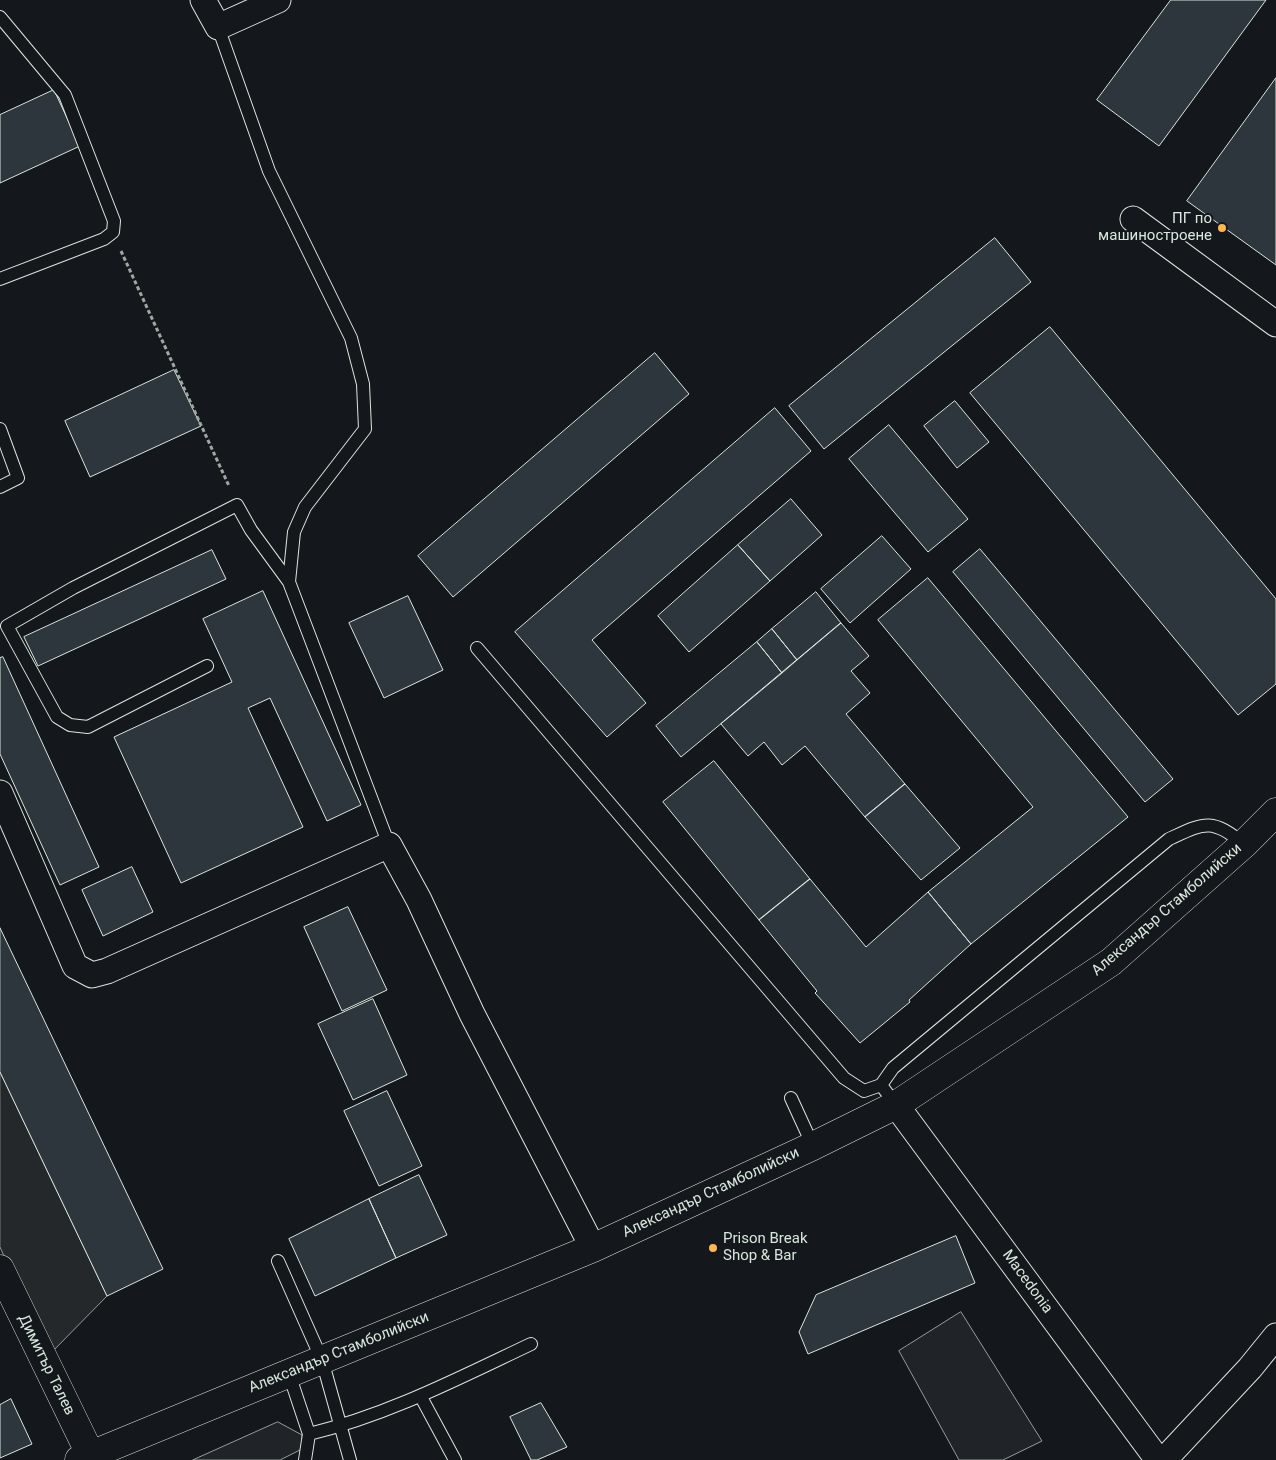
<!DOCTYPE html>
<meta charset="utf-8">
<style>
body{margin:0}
canvas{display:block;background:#14181c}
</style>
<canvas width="1276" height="1460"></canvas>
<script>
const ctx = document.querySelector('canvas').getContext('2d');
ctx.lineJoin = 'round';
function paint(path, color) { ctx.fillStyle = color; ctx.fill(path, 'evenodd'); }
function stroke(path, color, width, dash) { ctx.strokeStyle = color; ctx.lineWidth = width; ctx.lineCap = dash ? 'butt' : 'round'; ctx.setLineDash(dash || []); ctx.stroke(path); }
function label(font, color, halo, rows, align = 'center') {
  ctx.font = font + ' Roboto,sans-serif'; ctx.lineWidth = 4; ctx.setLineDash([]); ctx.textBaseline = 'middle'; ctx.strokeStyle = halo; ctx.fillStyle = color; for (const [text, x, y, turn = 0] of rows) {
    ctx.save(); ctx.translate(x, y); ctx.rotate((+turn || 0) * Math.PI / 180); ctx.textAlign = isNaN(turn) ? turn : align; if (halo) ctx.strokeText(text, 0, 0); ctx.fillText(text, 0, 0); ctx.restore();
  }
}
const green = new Path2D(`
 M 961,1312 L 1042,1441 L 1003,1460 L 959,1460 L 899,1351 Z
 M 278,1422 L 302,1435 L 302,1449 L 280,1460 L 193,1460 Z`);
paint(green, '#202428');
stroke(green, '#939e99', 1);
const parking = new Path2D(`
 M 0,1072 L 107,1296 L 48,1356 L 0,1247 Z`);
paint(parking, '#24282b');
stroke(parking, '#939e99', 1);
const building = new Path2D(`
 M 1171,0 L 1266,0 L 1159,146 L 1097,100 Z
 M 1276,78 L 1276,265 L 1187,201 Z
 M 54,90 L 80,146 L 0,183 L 0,115 Z
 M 995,238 L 1031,282 L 824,449 L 789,406 Z
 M 1050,327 L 1276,599 L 1276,684 L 1238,715 L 970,393 Z
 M 655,353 L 689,394 L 453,597 L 418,556 Z
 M 174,370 L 201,426 L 90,477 L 65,421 Z
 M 955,401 L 989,442 L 957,468 L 924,426 Z
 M 775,408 L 811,451 L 592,640 L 646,703 L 607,737 L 515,632 Z
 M 889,425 L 968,519 L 928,552 L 849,459 Z
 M 791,499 L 822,535 L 770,581 L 738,545 Z
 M 882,536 L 911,569 L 850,623 L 821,589 Z
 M 738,545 L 770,581 L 689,652 L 658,616 Z
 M 980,549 L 1173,779 L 1145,802 L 953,572 Z
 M 212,550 L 226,579 L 38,666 L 24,637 Z
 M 928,578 L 1128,817 L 971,944 L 928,892 L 1033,807 L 878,620 Z
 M 263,591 L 361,805 L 327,821 L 270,698 L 248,708 L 303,827 L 181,883 L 114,737 L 232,682 L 203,619 Z
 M 816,592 L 841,623 L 797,660 L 772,629 Z
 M 408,596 L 443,670 L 384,698 L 349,623 Z
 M 841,623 L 869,656 L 851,671 L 870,693 L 846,714 L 905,784 L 865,817 L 805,746 L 782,765 L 764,742 L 748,756 L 721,724 Z
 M 772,629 L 797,660 L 782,673 L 757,642 Z
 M 757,642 L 782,673 L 681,757 L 656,726 Z
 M 3,657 L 99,867 L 60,885 L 0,754 L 0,658 Z
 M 714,761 L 810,879 L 759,920 L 663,802 Z
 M 905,784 L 960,848 L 921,880 L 865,817 Z
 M 132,867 L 153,912 L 103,936 L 82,890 Z
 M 810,879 L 866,947 L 928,892 L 971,944 L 909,1000 L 910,1002 L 860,1043 L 815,993 L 817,991 L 759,920 Z
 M 348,907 L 387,990 L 342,1011 L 304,927 Z
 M 0,928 L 163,1269 L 107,1296 L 0,1072 Z
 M 373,999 L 407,1075 L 353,1100 L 318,1024 Z
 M 387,1091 L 422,1166 L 379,1186 L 344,1111 Z
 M 419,1175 L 447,1235 L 396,1258 L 369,1199 Z
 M 369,1199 L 396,1258 L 315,1296 L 289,1239 Z
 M 956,1236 L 975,1283 L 808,1354 L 799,1332 L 816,1295 Z
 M 11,1399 L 32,1444 L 0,1458 L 0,1405 Z
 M 541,1403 L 567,1447 L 537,1460 L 531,1460 L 510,1417 Z`);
paint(building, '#2c363c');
stroke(building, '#d8e6dc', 1);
const service = new Path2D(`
 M 0,17 L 65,95 L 114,221 L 113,232 L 104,239 L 0,279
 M 218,27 L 269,171 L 351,338 L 363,384 L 365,429 L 305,507 L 294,532 L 289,582
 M 0,429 L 18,478 L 0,487
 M 477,648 L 844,1078 L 864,1091 L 881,1085
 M 207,666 L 88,727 L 70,725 L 57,717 L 7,626 L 73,588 L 237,505 L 251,530 L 289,582 L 389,845
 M 791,1098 L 813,1146
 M 896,1105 L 881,1085 L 893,1068 L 1169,839 C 1206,822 1211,818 1244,844
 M 278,1261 L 322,1360 L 350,1460
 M 289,1374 L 309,1434 L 305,1460
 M 421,1397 L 455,1460
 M 309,1434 C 388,1415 459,1378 531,1344`);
const minor = new Path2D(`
 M 203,0 L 218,27 L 278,0
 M 1133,219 L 1276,324
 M 0,793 L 75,966 L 92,975 L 107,971 L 389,845 L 419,900 L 472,1014 L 593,1248
 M 896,1105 L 1158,1460
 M 1164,1460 L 1250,1368 L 1276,1336`);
const tertiary = new Path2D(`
 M 0,1269 L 93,1460
 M 79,1460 L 593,1248 L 813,1146 L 896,1105 L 1111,962 L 1244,844 L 1276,812`);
stroke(service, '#d8e6dc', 14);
stroke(minor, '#d8e6dc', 27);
stroke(tertiary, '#d8e6dc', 29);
stroke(new Path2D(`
 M 121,251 L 229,486`), '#9da8a2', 3, [4, 2.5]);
stroke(service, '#14181c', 12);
stroke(minor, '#14181c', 25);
stroke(tertiary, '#14181c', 28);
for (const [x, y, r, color] of [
 [1222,228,5,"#ffb74d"],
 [713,1248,5,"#ffb74d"]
]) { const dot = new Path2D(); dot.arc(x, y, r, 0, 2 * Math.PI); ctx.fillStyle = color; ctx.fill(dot); stroke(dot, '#14181c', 2); }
label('15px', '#d8e6dc', '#14181c', [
 ["ПГ по",1212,219],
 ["машиностроене",1212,236],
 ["Prison Break",723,1239,"left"],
 ["Shop & Bar",723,1256,"left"]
], 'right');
label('15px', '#d8e6dc', '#14181c', [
 ["Александър Стамболийски",1167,910,-41],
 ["Александър Стамболийски",711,1193,-25],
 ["Macedonia",1027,1282,54],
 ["Александър Стамболийски",339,1353,-22],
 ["Димитър Талев",46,1365,64]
]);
</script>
